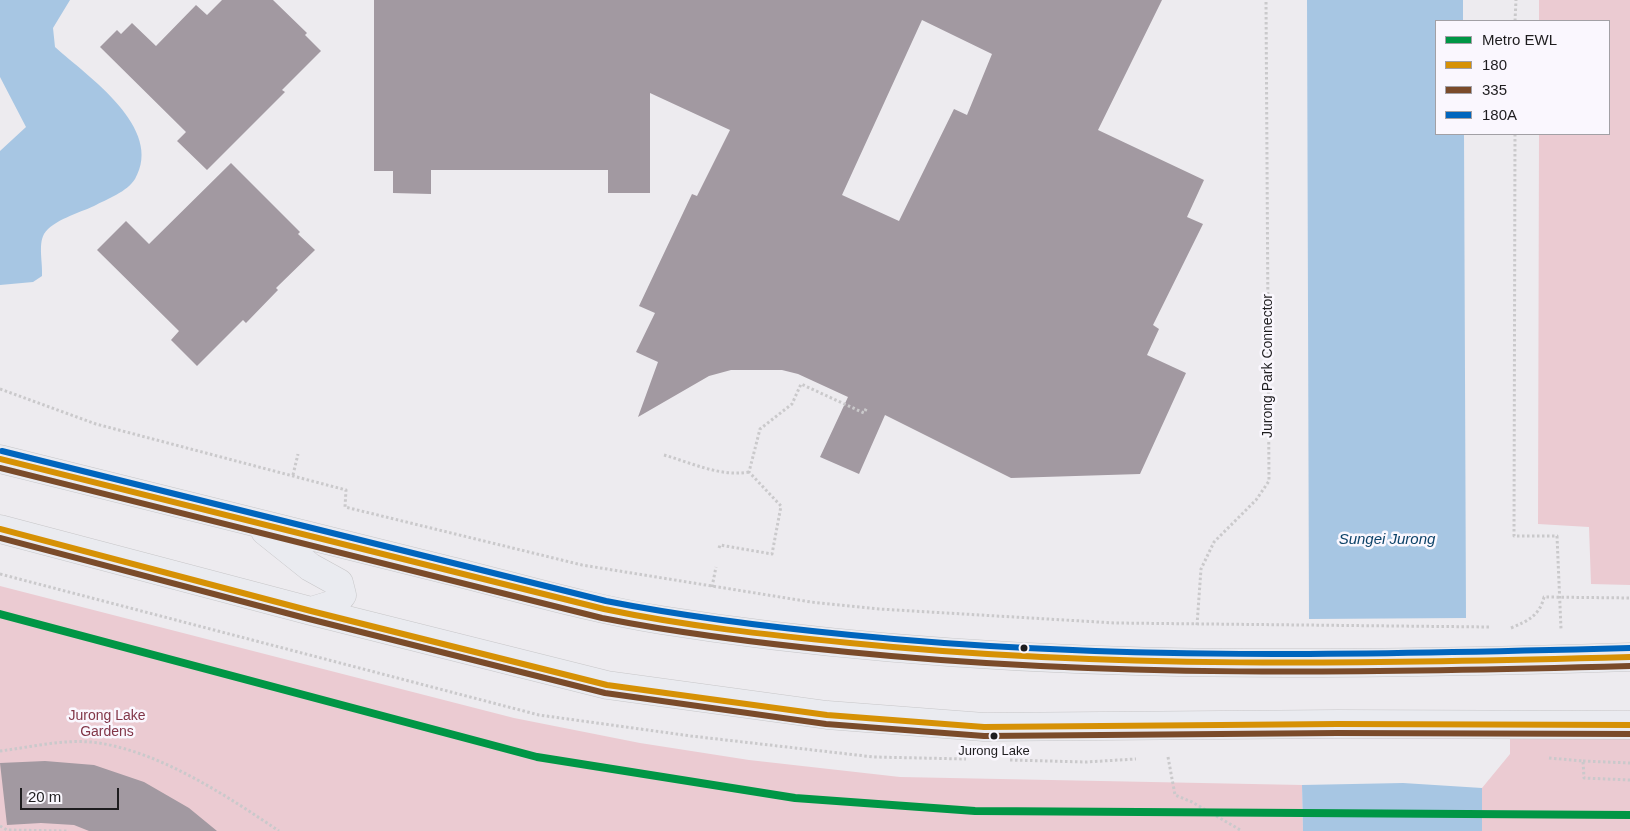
<!DOCTYPE html>
<style>
body{margin:0}
#map{position:relative;width:1630px;height:831px;overflow:hidden;background:#edebef;font-family:Arial,sans-serif}
canvas{display:block}
.legend{position:absolute;left:1435px;top:20px;width:175px;height:115px;box-sizing:border-box;background:#faf7fe;border:1px solid #a2a0a5;margin:0;padding:6px 9px;list-style:none;font-size:15px;color:#1e1d1f}
.legend li{display:flex;align-items:center;gap:10px;height:25px}
.legend b{width:25px;border:1px solid #a2a0a5}
.scale{position:absolute;left:20px;top:788px;width:99px;height:22px;box-sizing:border-box;border:2px solid #1e1d1f;border-top:0;padding-left:6px;font-size:15px;line-height:18px;white-space:nowrap;color:#1e1d1f;-webkit-text-stroke:4px #faf7fe;paint-order:stroke}
</style>
<div id="map">
<canvas width="1630" height="831"></canvas>
<ul class="legend">
<li><b style="height:6px;background:#009645"></b>Metro EWL</li>
<li><b style="height:6px;background:#d69105"></b>180</li>
<li><b style="height:6px;background:#7a4b2a"></b>335</li>
<li><b style="height:6px;background:#0065bd"></b>180A</li>
</ul>
<div class="scale">20 m</div>
</div>
<script>
const ctx = document.querySelector('canvas').getContext('2d');
ctx.lineJoin = 'round';
function paint(path, color) { ctx.fillStyle = color; ctx.fill(path, 'evenodd'); }
function stroke(path, color, width, dash) { ctx.strokeStyle = color; ctx.lineWidth = width; ctx.lineCap = dash ? 'butt' : 'round'; ctx.setLineDash(dash || []); ctx.stroke(path); }
function label(font, color, halo, rows, align = 'center') {
  ctx.font = font + ' Arial,sans-serif'; ctx.lineWidth = 5; ctx.setLineDash([]); ctx.textBaseline = 'middle'; ctx.strokeStyle = halo; ctx.fillStyle = color; for (const [text, x, y, turn = 0] of rows) {
    ctx.save(); ctx.translate(x, y); ctx.rotate((+turn || 0) * Math.PI / 180); ctx.textAlign = isNaN(turn) ? turn : align; if (halo) ctx.strokeText(text, 0, 0); ctx.fillText(text, 0, 0); ctx.restore();
  }
}
paint(new Path2D(`
 M 1539,0 L 1630,0 L 1630,585 L 1591,584 L 1589,527 L 1538,524 L 1539,134 L 1609,134 L 1609,21 L 1539,21 Z
 M 0,586 L 514,718 L 640,743 L 749,760 L 900,777 L 1302,785 L 1303,831 L 0,831 Z
 M 1630,725 L 1630,831 L 1482,831 L 1482,788 L 1510,754 L 1510,726 Z`), '#ebcbd2');
paint(new Path2D(`
 M 0,0 L 70,0 L 53,28 L 55,47 C 87,76 165,128 135,179 C 127,192 107,199 94,206 C 79,213 53,220 44,234 C 38,245 43,263 42,276 L 33,282 L 0,285 L 0,151 L 26,127 L 0,77 Z
 M 1307,0 L 1463,0 L 1463,21 L 1436,21 L 1436,134 L 1464,134 L 1466,618 L 1309,619 Z
 M 1403,783 L 1482,788 L 1482,831 L 1303,831 L 1302,785 Z`), '#a7c6e3');
paint(new Path2D(`
 M 222,0 L 273,0 L 307,33 L 305,35 L 321,51 L 282,90 L 285,92 L 207,170 L 177,141 L 186,132 L 100,47 L 117,30 L 121,34 L 132,23 L 156,46 L 196,5 L 207,15 Z
 M 374,0 L 1162,0 L 1098,130 L 1204,180 L 1187,217 L 1203,224 L 1153,325 L 1159,329 L 1147,355 L 1186,373 L 1140,474 L 1011,478 L 885,415 L 859,474 L 820,457 L 848,397 L 798,374 L 782,370 L 731,370 L 709,376 L 638,417 L 658,362 L 636,352 L 655,313 L 639,306 L 692,194 L 697,196 L 730,130 L 650,93 L 650,193 L 608,193 L 608,170 L 431,170 L 431,194 L 393,193 L 393,171 L 374,171 ZM 922,20 L 992,54 L 967,115 L 954,109 L 899,221 L 842,195 Z
 M 231,163 L 300,232 L 298,234 L 315,250 L 276,288 L 278,290 L 246,323 L 243,320 L 197,366 L 171,340 L 179,331 L 97,250 L 126,221 L 149,244 Z
 M 45,761 L 94,765 L 144,782 L 189,808 L 217,831 L 89,831 L 74,825 L 41,823 L 7,825 L 0,763 Z`), '#a299a1');
const primary = new Path2D(`
 M 0,459 C 145,496 290,532 435,567 C 510,585 585,608 661,620 C 981,671 1307,667 1630,657
 M 0,529 L 311,611 L 607,685 L 827,715 L 984,727 L 1338,724 L 1630,725
 M 265,531 L 310,567 L 339,583 L 342,595 L 334,604 L 311,611`);
stroke(primary, '#c7c6c8', 29);
stroke(new Path2D(`
 M 1515,21 L 1516,0
 M 1515,134 L 1514,536 L 1557,536 L 1561,629
 M 0,389 L 96,424 L 346,490 L 345,507 L 582,565 L 811,602 L 879,609 L 1115,623 L 1490,627
 M 664,455 C 692,463 720,477 749,472
 M 293,475 L 298,454
 M 719,548 L 720,545 L 772,554 L 781,506 L 749,472 L 760,429 L 792,404 L 801,384 L 864,413 L 867,407
 M 0,574 L 539,715 L 691,736 L 874,757 L 966,759
 M 712,587 L 716,567
 M 1197,625 L 1201,569 L 1214,542 L 1256,500 L 1269,481 L 1266,0
 M 1511,628 C 1528,621 1540,615 1544,597 L 1630,598
 M 0,751 C 32,747 67,738 99,743 C 162,753 227,796 279,831
 M 1168,757 L 1175,795 L 1192,802 L 1242,831
 M 1549,758 L 1583,761 L 1584,778 L 1630,780
 M 1010,760 L 1086,762 L 1136,759
 M 1583,761 L 1630,763
 M 0,826 L 7,830 L 69,831`), '#cac9cb', 3, [2.5, 2.5]);
stroke(primary, '#eaebf0', 28);
stroke(new Path2D(`
 M 0,459 L 604,609 C 685,626 768,635 850,643 C 1109,669 1370,664 1630,657
 M 0,529 L 311,611 L 607,685 L 827,715 L 984,727 L 1338,724 L 1630,725`), '#d69105', 6);
stroke(new Path2D(`
 M 0,468 L 602,618 C 683,634 766,644 848,652 C 1108,678 1369,673 1630,666
 M 0,538 L 309,619 L 605,693 L 826,724 L 984,736 L 1338,733 L 1630,734`), '#7a4b2a', 6);
stroke(new Path2D(`
 M 2,451 L 606,601 C 687,617 769,627 851,635 C 1110,661 1370,655 1630,648`), '#0065bd', 6);
stroke(new Path2D(`
 M 0,614 L 537,757 L 795,798 L 975,811 L 1630,815`), '#009645', 8);
for (const [x, y, r, color] of [
 [1024,648,4.5,"#1e1d1f"],
 [994,736,4.5,"#1e1d1f"]
]) { const dot = new Path2D(); dot.arc(x, y, r, 0, 2 * Math.PI); ctx.fillStyle = color; ctx.fill(dot); stroke(dot, '#faf7fe', 2); }
label('13px', '#1e1d1f', '#faf7fe', [
 ["Jurong Lake",994,751]
]);
label('14px', '#1e1d1f', '#faf7fe', [
 ["Jurong Park Connector",1268,366,-90]
]);
label('14px', '#813648', '#faf7fe', [
 ["Jurong Lake",107,716],
 ["Gardens",107,732]
]);
label('italic 15px', '#0e4369', '#faf7fe', [
 ["Sungei Jurong",1387,540]
]);
</script>
